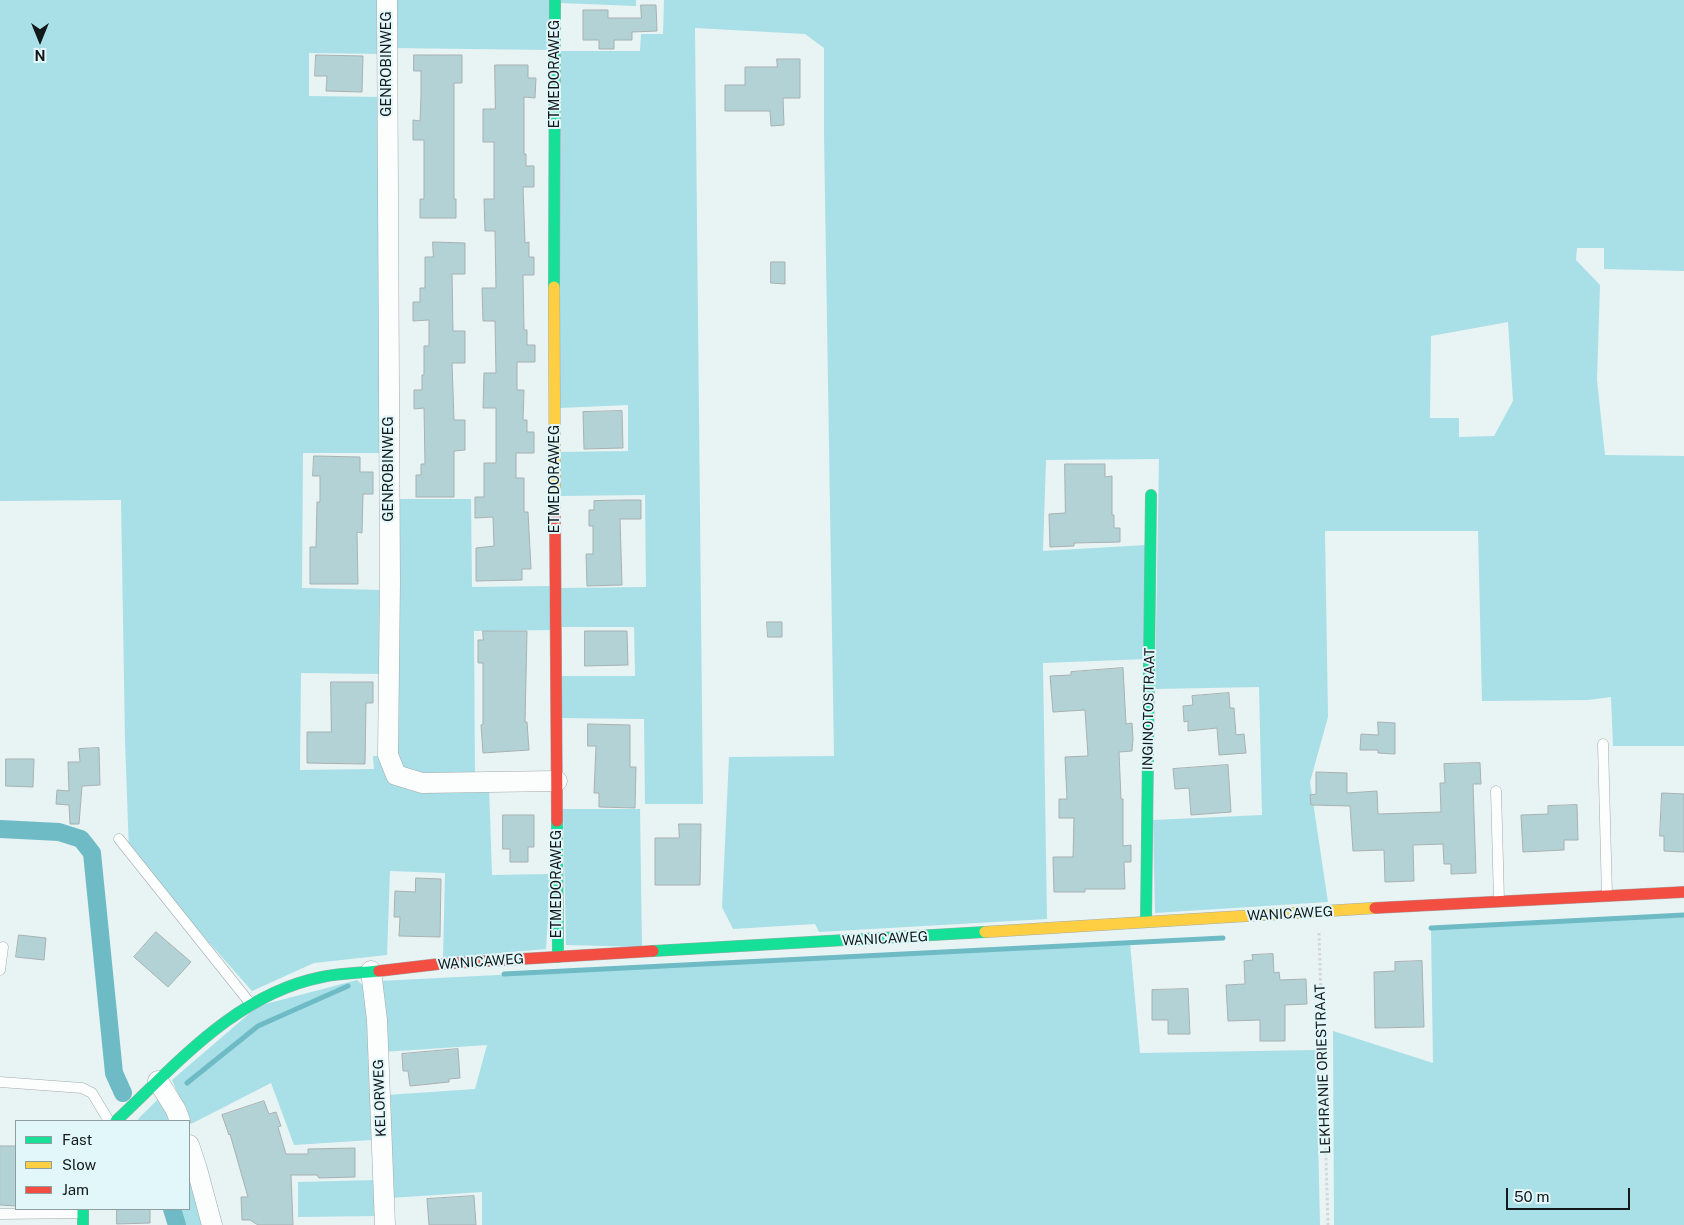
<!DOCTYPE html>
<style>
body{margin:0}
#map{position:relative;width:1684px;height:1225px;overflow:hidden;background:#e8f3f4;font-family:"Public Sans",sans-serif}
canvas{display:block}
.legend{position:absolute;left:15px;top:1120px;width:175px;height:90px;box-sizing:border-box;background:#e2f7fa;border:1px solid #8f9ea0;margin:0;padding:6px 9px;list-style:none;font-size:15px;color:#12191a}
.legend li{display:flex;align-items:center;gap:10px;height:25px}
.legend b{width:25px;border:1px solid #8f9ea0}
.north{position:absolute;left:15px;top:15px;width:50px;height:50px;-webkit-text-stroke:4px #e2f7fa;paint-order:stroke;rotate:180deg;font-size:14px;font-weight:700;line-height:20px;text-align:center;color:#12191a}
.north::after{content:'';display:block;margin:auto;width:18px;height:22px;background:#12191a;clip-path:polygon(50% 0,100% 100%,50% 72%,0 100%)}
.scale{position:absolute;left:1506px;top:1188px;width:124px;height:22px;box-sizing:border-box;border:2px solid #12191a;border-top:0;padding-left:6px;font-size:15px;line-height:18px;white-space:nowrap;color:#12191a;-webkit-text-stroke:4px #e2f7fa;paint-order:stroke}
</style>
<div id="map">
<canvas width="1684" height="1225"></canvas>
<ul class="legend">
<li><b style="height:6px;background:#16e098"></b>Fast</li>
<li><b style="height:6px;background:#ffcf43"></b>Slow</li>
<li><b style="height:6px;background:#f24e42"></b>Jam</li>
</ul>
<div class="north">N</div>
<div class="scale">50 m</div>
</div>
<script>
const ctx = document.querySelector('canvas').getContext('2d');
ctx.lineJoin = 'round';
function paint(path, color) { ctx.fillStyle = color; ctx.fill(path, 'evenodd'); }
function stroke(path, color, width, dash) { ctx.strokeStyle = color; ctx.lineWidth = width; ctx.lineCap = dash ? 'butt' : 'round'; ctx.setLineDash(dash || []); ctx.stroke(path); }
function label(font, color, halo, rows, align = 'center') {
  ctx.font = font + ' "Public Sans",sans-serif'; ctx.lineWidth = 4; ctx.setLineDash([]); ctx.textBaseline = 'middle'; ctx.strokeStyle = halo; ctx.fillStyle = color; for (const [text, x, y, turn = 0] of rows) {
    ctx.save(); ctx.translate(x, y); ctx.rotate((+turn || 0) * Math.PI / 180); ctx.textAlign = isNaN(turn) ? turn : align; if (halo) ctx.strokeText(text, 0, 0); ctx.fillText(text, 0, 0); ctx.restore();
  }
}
paint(new Path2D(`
 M 0,0 L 383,0 L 383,54 L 309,53 L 309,96 L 382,97 L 381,453 L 303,453 L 302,588 L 383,590 L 382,674 L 301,673 L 300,770 L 374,769 L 373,756 L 385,756 L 392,777 L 489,786 L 492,875 L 551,874 L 546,949 L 443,958 L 445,873 L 390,871 L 387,955 L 314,963 L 252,991 L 129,852 L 125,740 L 121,500 L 0,501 Z
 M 391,0 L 551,0 L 551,50 L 392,48 Z
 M 560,0 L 636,0 L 636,6 L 560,3 Z
 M 664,0 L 1684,0 L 1684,271 L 1604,269 L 1604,248 L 1577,248 L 1576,260 L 1600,285 L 1597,380 L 1605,455 L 1684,456 L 1684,746 L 1613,746 L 1611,697 L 1588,700 L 1482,701 L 1478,531 L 1325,531 L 1328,717 L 1310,782 L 1328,902 L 1155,913 L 1153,820 L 1262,815 L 1259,687 L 1155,689 L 1159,459 L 1046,460 L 1043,551 L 1146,545 L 1146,659 L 1043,663 L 1047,919 L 819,932 L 815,924 L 733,929 L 722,907 L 729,757 L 834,756 L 824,135 L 824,48 L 805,34 L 695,28 L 703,804 L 645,804 L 644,719 L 561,718 L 561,676 L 635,676 L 634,627 L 562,627 L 561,588 L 646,587 L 645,495 L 559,496 L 559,452 L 628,451 L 628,405 L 560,408 L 560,51 L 640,51 L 641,34 L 663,34 ZM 1508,322 L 1513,401 L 1494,436 L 1459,437 L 1459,418 L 1430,418 L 1431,336 Z
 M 393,499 L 471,499 L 472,587 L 552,586 L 552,630 L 474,631 L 475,777 L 420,778 L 402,768 L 392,752 Z
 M 563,809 L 640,809 L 642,947 L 566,945 Z
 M 1684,915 L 1684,1225 L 1334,1225 L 1333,1031 L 1433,1063 L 1431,928 Z
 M 1130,943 L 1140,1053 L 1316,1050 L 1320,1225 L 482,1225 L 482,1192 L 390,1198 L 387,1095 L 475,1089 L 487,1045 L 383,1052 L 379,981 Z
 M 357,980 L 366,988 L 372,1140 L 294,1145 L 271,1083 L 191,1124 L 172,1080 L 258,1006 Z
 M 158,1099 L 173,1121 L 140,1121 L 138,1119 Z
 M 189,1162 L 206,1225 L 177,1225 L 172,1209 L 189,1209 Z
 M 377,1180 L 378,1216 L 298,1217 L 298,1182 Z`), '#a9dfe7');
stroke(new Path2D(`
 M 1431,928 L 1684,915
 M 504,974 L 1223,938
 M 187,1083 L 258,1026 L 348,986`), '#6ebbc6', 5);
stroke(new Path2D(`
 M 0,829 L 59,832 L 81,839 L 92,853 L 114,1073 L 123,1093
 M 172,1209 L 177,1225`), '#6ebbc6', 18);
const building = new Path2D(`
 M 641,5 L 656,5 L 657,31 L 632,32 L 632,40 L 614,40 L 614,49 L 599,49 L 599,40 L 583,40 L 583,10 L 608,10 L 608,18 L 641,18 Z
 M 316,55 L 363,56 L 362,92 L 326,91 L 327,76 L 315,76 Z
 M 414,55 L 462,55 L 462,83 L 454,83 L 454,199 L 456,199 L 456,218 L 420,218 L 420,199 L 424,199 L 424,140 L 413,140 L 413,120 L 420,121 L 421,95 L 421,71 L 414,71 Z
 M 777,59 L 800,59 L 800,98 L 783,98 L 784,125 L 771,126 L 770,111 L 725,111 L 725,85 L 745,85 L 745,67 L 777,67 Z
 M 495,65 L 528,65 L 528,78 L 536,78 L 535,98 L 524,97 L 524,154 L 526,154 L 526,166 L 534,166 L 534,187 L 523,187 L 525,243 L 529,242 L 529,257 L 534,257 L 534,275 L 523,275 L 524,330 L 527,330 L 527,345 L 535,345 L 535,362 L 517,362 L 517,390 L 524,390 L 523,420 L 527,420 L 527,432 L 534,432 L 534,453 L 516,453 L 516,478 L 524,478 L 524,512 L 528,512 L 531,569 L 522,569 L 522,580 L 476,581 L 476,548 L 494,546 L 493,517 L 475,518 L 475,497 L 484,497 L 484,463 L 496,463 L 496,408 L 483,408 L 484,373 L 496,373 L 495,321 L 483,321 L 482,288 L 496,288 L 495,231 L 485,231 L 484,199 L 494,199 L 494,142 L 483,142 L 483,109 L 495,109 Z
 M 433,242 L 465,243 L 465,274 L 452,274 L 453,331 L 465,331 L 465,363 L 452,363 L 454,420 L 465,420 L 465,450 L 454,451 L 454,497 L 416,497 L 416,475 L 421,475 L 421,464 L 425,464 L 424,408 L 414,409 L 414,390 L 422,390 L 422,375 L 424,375 L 424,346 L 429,346 L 429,320 L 413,321 L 413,302 L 420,302 L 420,288 L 425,288 L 425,257 L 433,257 Z
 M 771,262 L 785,262 L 785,284 L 771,283 Z
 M 622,411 L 623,448 L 584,449 L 583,412 Z
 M 314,456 L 360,457 L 360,472 L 373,472 L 373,494 L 363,494 L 362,533 L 357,532 L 358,584 L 310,584 L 310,547 L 316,547 L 317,502 L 320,502 L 320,476 L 313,476 Z
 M 1065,464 L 1105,464 L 1105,477 L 1112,476 L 1112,515 L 1114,515 L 1114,528 L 1120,528 L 1120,542 L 1074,543 L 1074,546 L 1050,547 L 1049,514 L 1065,513 Z
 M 625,500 L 641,500 L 641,519 L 620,519 L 622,585 L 587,586 L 586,554 L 593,554 L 593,526 L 589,526 L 589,510 L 594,510 L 594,501 Z
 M 767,622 L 782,622 L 782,637 L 768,637 Z
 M 483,631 L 527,631 L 525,722 L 527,722 L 529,750 L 483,753 L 481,725 L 483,724 L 483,663 L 478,663 L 478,640 L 483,640 Z
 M 585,631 L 627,631 L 628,665 L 585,666 Z
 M 1123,668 L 1126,724 L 1132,723 L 1133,739 L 1132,751 L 1119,752 L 1121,799 L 1123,799 L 1123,846 L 1131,845 L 1131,862 L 1124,862 L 1125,889 L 1085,889 L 1085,892 L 1054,892 L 1053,857 L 1073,857 L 1074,818 L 1059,818 L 1059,799 L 1067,799 L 1065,757 L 1088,756 L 1085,710 L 1053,712 L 1050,676 L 1071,675 L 1071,672 Z
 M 331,682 L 373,682 L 373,703 L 366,703 L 365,764 L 307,763 L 307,732 L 331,732 Z
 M 1229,693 L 1230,708 L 1234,708 L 1236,735 L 1244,734 L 1246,753 L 1219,755 L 1217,728 L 1188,731 L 1188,721 L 1184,722 L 1183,706 L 1193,705 L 1192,696 Z
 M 1378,722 L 1395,723 L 1395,754 L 1378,753 L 1378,750 L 1360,750 L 1361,734 L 1378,735 Z
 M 588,724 L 630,725 L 630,767 L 636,767 L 635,808 L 599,807 L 599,793 L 594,793 L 596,746 L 588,746 Z
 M 99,748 L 100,785 L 82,786 L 79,824 L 70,824 L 69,805 L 56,804 L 57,790 L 69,791 L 68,762 L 80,762 L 79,749 Z
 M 6,759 L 34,759 L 33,787 L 6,786 Z
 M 1480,763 L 1481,784 L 1473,784 L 1476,873 L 1451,874 L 1451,864 L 1444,864 L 1443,844 L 1413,845 L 1414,881 L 1385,882 L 1384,850 L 1353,851 L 1350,806 L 1311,805 L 1310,795 L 1316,794 L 1316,772 L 1347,773 L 1347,793 L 1377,791 L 1378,814 L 1441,812 L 1440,783 L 1445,783 L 1444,764 Z
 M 1228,765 L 1231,812 L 1191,815 L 1189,788 L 1175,789 L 1173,769 Z
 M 1662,793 L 1684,794 L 1684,852 L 1664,851 L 1664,836 L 1660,836 Z
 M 1577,805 L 1578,840 L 1564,840 L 1564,850 L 1523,852 L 1521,815 L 1548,814 L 1548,806 Z
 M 503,815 L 534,815 L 534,847 L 528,847 L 528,862 L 510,862 L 510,849 L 503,849 Z
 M 679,824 L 701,824 L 700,885 L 655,885 L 655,838 L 679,838 Z
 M 416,878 L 441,879 L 440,937 L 399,936 L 400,917 L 394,917 L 395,891 L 415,892 Z
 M 156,932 L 191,962 L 168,987 L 134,957 Z
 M 19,935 L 46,938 L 44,960 L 16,957 Z
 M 1273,954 L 1274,973 L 1279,972 L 1280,980 L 1306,979 L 1307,1004 L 1285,1005 L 1285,1041 L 1260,1041 L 1260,1020 L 1228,1021 L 1226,985 L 1245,984 L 1244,961 L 1253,960 L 1252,955 Z
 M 1422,961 L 1424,1027 L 1375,1028 L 1374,972 L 1395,971 L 1395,962 Z
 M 1188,989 L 1190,1034 L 1168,1034 L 1168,1020 L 1152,1020 L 1152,990 Z
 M 458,1049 L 460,1078 L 449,1079 L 449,1082 L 410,1086 L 408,1071 L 403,1071 L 402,1054 Z
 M 264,1101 L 269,1114 L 276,1112 L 281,1126 L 278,1127 L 286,1154 L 308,1154 L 308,1149 L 355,1148 L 355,1177 L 319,1178 L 317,1175 L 291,1175 L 293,1225 L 258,1225 L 250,1220 L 242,1220 L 241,1197 L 248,1197 L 230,1134 L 229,1135 L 222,1115 Z
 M 0,1146 L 16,1146 L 16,1206 L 0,1205 Z
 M 474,1196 L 476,1225 L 429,1225 L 427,1199 Z
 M 117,1209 L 150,1209 L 150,1223 L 117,1224 Z`);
paint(building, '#b2d2d6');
stroke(building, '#a8b1b2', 1);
const lane = new Path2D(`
 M 1603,744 L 1607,896
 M 1496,791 L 1499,900
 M 119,839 L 250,1003
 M 0,970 L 3,947
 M 0,1082 L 82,1088 L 92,1093 L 109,1121
 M 0,1214 L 82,1213`);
const street = new Path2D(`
 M 387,0 L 390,581 L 388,755 L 396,775 L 422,783 L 557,781
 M 371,971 L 377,1020 L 385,1225
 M 158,1081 L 176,1110 L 180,1121
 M 189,1145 L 197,1169 L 212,1225`);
const fast = new Path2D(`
 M 554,287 L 555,0
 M 557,821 L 558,957
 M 1146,922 L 1151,495
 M 653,951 L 985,932
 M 116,1121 C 177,1064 236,994 322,977 C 341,973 361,973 379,971
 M 83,1209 L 83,1225`);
const slow = new Path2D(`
 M 554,287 L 555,515
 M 985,932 L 1375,908`);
const jam = new Path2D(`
 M 555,515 L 557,821
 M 1375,908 L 1684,892
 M 379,971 L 439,964 L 653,951`);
stroke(lane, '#a3abac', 11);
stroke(street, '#a3abac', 21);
stroke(fast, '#a3abac', 12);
stroke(slow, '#a3abac', 12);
stroke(jam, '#a3abac', 12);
stroke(new Path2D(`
 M 1319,933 L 1328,1225`), '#d4d7d8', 3, [2.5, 2.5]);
stroke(lane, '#fcfdfd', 10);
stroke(street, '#fcfdfd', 20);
stroke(fast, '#16e098', 11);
stroke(slow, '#ffcf43', 11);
stroke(jam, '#f24e42', 11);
label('14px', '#12191a', '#e2f7fa', [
 ["GENROBINWEG",387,64,-90],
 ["ETMEDORAWEG",555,74,-90],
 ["GENROBINWEG",389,469,-90],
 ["ETMEDORAWEG",555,479,-90],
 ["INGINOTOSTRAAT",1149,709,-89],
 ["ETMEDORAWEG",557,884,-90],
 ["WANICAWEG",1290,914,-3],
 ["WANICAWEG",885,939,-3],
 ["WANICAWEG",481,962,-4],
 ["LEKHRANIE ORIESTRAAT",1323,1069,-92],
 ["KELORWEG",380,1098,-92]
]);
</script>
